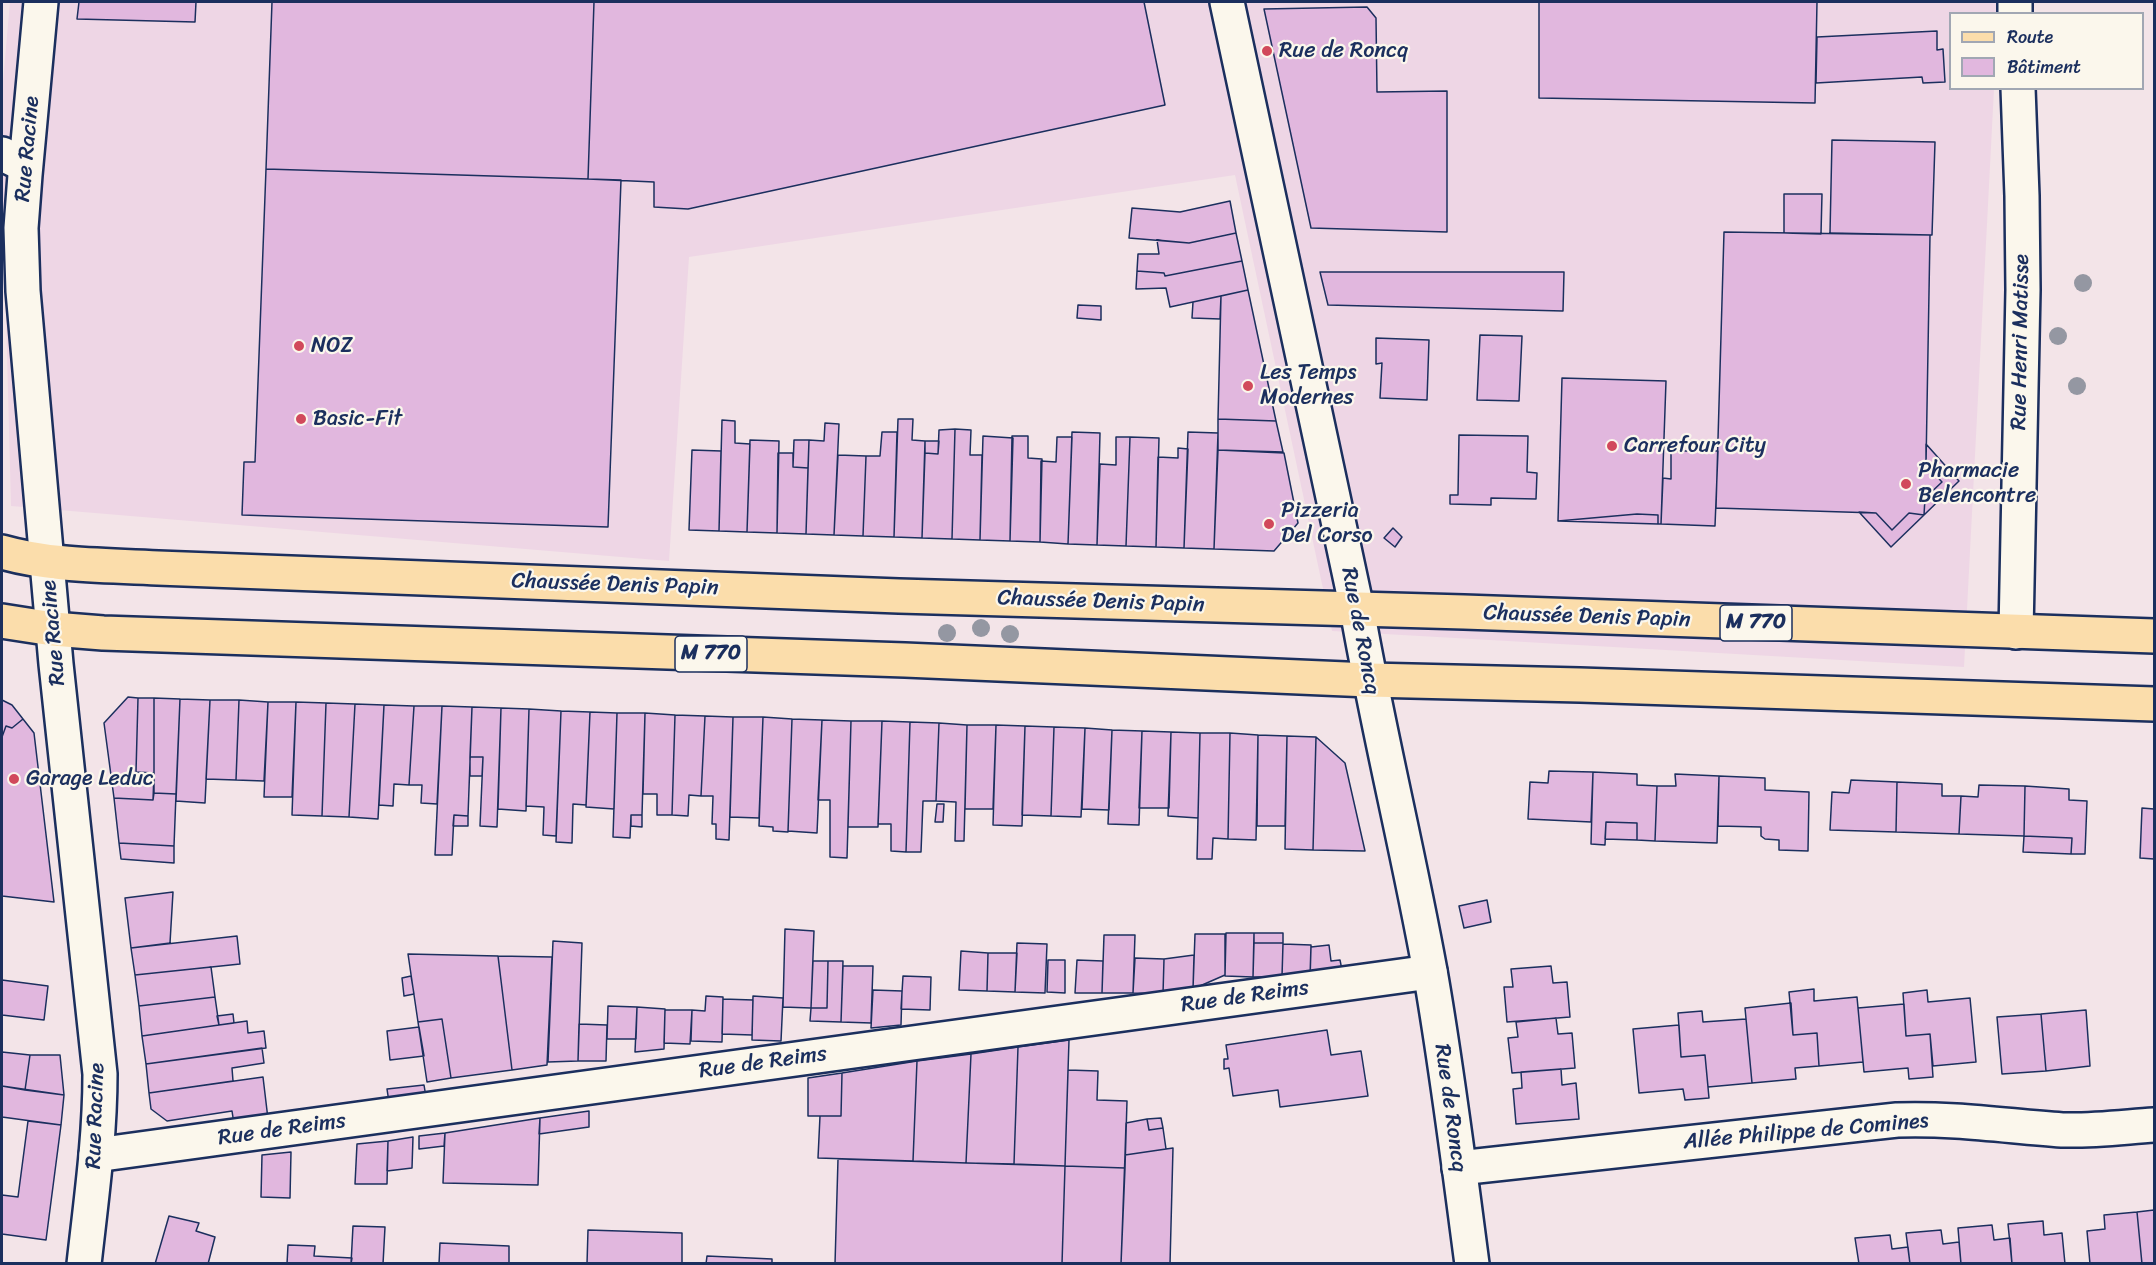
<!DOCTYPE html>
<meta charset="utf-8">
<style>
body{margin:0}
#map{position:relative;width:2156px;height:1265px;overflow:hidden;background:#f3e4e8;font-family:Sriracha,sans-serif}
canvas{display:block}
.frame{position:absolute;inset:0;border:3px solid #1b2f5e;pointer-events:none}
.legend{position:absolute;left:1949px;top:12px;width:195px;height:78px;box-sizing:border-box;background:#fbf7ec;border:2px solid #a1a7b3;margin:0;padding:8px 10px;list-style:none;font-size:18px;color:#1b2f5e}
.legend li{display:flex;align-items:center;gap:12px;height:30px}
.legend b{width:30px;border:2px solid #a1a7b3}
</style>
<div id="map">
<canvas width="2156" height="1265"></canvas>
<div class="frame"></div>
<ul class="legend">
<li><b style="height:8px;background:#fbddab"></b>Route</li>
<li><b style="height:16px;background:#e1b7de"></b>Bâtiment</li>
</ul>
</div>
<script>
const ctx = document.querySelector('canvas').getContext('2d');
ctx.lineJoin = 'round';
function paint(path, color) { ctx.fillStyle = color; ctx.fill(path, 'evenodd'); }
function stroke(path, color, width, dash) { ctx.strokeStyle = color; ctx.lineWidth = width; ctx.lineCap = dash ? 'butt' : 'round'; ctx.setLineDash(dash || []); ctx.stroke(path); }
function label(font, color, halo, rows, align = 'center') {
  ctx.font = font + ' Sriracha,sans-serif'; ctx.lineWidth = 4.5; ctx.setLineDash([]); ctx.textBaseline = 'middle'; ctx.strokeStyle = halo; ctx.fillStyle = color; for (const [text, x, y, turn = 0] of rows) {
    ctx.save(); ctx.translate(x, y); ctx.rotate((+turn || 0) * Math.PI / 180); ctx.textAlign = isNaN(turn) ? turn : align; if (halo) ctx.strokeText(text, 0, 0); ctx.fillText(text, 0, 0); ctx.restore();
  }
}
paint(new Path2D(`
 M 10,2 L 1999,2 L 1998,13 L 1950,14 L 1950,88 L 1994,89 L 1964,667 L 1332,631 L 1235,175 L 689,257 L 669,561 L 11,506 L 2,161 L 2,93 Z`), '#eed6e5');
const building = new Path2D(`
 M 79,2 L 196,2 L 195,22 L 77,19 Z
 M 272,2 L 594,2 L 588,179 L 266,169 Z
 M 594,2 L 1144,2 L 1165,105 L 688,209 L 654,207 L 654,182 L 588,179 Z
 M 1539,2 L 1817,2 L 1815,103 L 1539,98 Z
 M 1367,7 L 1376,18 L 1377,92 L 1447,91 L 1447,232 L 1311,228 L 1264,9 Z
 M 1937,31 L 1937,50 L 1943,49 L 1945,82 L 1923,83 L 1922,77 L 1816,83 L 1817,37 Z
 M 1832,140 L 1935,142 L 1932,235 L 1830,233 Z
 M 266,169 L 621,180 L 608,527 L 242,515 L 244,462 L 255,462 Z
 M 1784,194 L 1822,194 L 1821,234 L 1784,233 Z
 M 1230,201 L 1236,233 L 1189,243 L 1129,238 L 1132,208 L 1180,212 Z
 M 1724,232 L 1930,235 L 1926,465 L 1942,482 L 1925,498 L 1924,515 L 1909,513 L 1892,530 L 1876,513 L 1716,508 Z
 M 1236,233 L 1242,261 L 1165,276 L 1164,273 L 1137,271 L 1138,254 L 1159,254 L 1157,240 L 1189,243 Z
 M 1242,261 L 1248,290 L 1170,307 L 1166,288 L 1136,289 L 1137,271 L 1164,273 L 1165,276 Z
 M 1320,272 L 1564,272 L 1563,311 L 1328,305 Z
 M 1248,290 L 1276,421 L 1218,419 L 1221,296 Z
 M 1221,296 L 1220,319 L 1192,318 L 1193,302 Z
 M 1078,305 L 1101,306 L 1101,320 L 1077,318 Z
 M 1480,335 L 1522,336 L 1519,401 L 1477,400 Z
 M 1376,338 L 1429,340 L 1427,400 L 1380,398 L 1382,363 L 1376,364 Z
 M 1562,378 L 1666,381 L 1661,524 L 1658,524 L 1658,515 L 1637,514 L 1558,521 Z
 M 898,419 L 913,419 L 912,440 L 925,441 L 922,538 L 894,537 Z
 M 1218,419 L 1276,421 L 1283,452 L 1218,450 Z
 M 722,420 L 735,421 L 735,443 L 750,444 L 747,532 L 719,531 Z
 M 825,423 L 839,424 L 834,535 L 806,534 L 809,440 L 824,441 Z
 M 955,429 L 971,430 L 970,455 L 982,455 L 980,540 L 952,539 Z
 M 955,429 L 952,539 L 922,538 L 925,453 L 938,454 L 939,430 Z
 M 882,432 L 897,432 L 894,537 L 863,536 L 866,456 L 880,456 Z
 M 1072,432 L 1100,433 L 1097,545 L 1068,544 Z
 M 1188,432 L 1218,433 L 1214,549 L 1184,548 Z
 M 1459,435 L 1528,436 L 1527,472 L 1537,473 L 1536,499 L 1491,498 L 1491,505 L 1450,504 L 1450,495 L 1458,495 Z
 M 983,436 L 1013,438 L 1010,541 L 980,540 Z
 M 1012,436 L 1028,436 L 1028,458 L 1042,459 L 1040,542 L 1010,541 Z
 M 1057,437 L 1072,437 L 1068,544 L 1040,542 L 1041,461 L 1056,462 Z
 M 1116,437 L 1130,437 L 1126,546 L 1097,545 L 1100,464 L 1116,465 Z
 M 1130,437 L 1159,438 L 1156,547 L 1126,546 Z
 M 750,440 L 779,441 L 777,533 L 747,532 Z
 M 794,440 L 809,440 L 808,468 L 793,467 Z
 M 925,441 L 939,441 L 938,454 L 925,453 Z
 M 1926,444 L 1959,481 L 1924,515 L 1925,498 L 1942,482 L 1926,465 Z
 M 1178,448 L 1188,449 L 1184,548 L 1156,547 L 1158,457 L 1178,458 Z
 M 692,450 L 721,451 L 719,531 L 689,530 Z
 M 1218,450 L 1284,453 L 1298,523 L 1274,551 L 1214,549 Z
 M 1671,451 L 1718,451 L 1715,526 L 1661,524 L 1663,478 L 1671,479 Z
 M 778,453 L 793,453 L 793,467 L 808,468 L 806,534 L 777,533 Z
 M 838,455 L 866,456 L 863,536 L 834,535 Z
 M 1859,512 L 1876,513 L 1892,530 L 1909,513 L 1924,515 L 1891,547 Z
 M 1637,514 L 1658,515 L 1658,524 L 1558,521 Z
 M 1393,528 L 1402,537 L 1395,547 L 1384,538 Z
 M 128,697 L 138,698 L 136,772 L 154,773 L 153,800 L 114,798 L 104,723 Z
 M 138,698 L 154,698 L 154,773 L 136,772 Z
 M 154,698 L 180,699 L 176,794 L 154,793 Z
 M 180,699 L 210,700 L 205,803 L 176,801 Z
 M 2,700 L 12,705 L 23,719 L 12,728 L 6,726 L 2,737 Z
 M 210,700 L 239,700 L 236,780 L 206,779 Z
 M 239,700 L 268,702 L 264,781 L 236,780 Z
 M 268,702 L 296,702 L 292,797 L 264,797 Z
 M 296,702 L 326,703 L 322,816 L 292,815 Z
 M 326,703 L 355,704 L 349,817 L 322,816 Z
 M 355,704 L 384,705 L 378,819 L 349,817 Z
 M 384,705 L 414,706 L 409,785 L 394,784 L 393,806 L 379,805 Z
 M 414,706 L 442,706 L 437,804 L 421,803 L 422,785 L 409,785 Z
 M 442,706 L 472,707 L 468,816 L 454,815 L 452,855 L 435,855 Z
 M 472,707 L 501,708 L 497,827 L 480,826 L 483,757 L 470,757 Z
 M 501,708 L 529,709 L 526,811 L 498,809 Z
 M 529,709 L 561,711 L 556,836 L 543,835 L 544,807 L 526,806 Z
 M 561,711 L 590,712 L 586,805 L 573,804 L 572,843 L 556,842 Z
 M 590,712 L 617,713 L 614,809 L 586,807 Z
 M 617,713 L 645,713 L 642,815 L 631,815 L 630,838 L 613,837 Z
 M 645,713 L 675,715 L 672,815 L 657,815 L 657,794 L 643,794 Z
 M 675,715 L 705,716 L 701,796 L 689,795 L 688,816 L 672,815 Z
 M 705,716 L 733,717 L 729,840 L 716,839 L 716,824 L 712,824 L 713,796 L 701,796 Z
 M 733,717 L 763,717 L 759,818 L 730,817 Z
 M 763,717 L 792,719 L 788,832 L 773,831 L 773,827 L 759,826 Z
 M 23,719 L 34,733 L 54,902 L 2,896 L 2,737 L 6,726 L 12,728 Z
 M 792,719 L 822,720 L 817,833 L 788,831 Z
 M 822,720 L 851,721 L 847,858 L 830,857 L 830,800 L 818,800 Z
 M 851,721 L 882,721 L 878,827 L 848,827 Z
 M 882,721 L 910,722 L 906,852 L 891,851 L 891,824 L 878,824 Z
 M 910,722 L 939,723 L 936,801 L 923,801 L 921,852 L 906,852 Z
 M 939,723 L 967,725 L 964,841 L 955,841 L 956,802 L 936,801 Z
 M 967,725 L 996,725 L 993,809 L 965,809 Z
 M 996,725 L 1025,726 L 1022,826 L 993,825 Z
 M 1025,726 L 1054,727 L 1051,816 L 1022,815 Z
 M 1054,727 L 1085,728 L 1081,817 L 1051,816 Z
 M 1085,728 L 1112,730 L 1109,810 L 1082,809 Z
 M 1112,730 L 1142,731 L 1139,825 L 1108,824 Z
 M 1142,731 L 1171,732 L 1169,808 L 1139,808 Z
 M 1171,732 L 1200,733 L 1198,818 L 1168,816 Z
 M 1200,733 L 1230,733 L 1228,839 L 1213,838 L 1212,859 L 1197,859 Z
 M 1230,733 L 1258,735 L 1256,840 L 1228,839 Z
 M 1258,735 L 1287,736 L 1285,826 L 1257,826 Z
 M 1287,736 L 1316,737 L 1313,850 L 1285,849 Z
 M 1316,737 L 1345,763 L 1365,851 L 1313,850 Z
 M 470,757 L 483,757 L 482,776 L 470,776 Z
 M 1549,771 L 1593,772 L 1591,822 L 1528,819 L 1530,782 L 1548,783 Z
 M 1593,772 L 1637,774 L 1637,785 L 1657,786 L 1655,841 L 1637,840 L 1637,823 L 1606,822 L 1605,845 L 1591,844 Z
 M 1675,774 L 1719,776 L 1717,843 L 1655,841 L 1657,786 L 1676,786 Z
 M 1719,776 L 1765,778 L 1765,790 L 1809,792 L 1808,851 L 1779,850 L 1779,840 L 1765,839 L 1761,836 L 1761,827 L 1718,826 Z
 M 1851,780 L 1897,782 L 1896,832 L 1830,830 L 1832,792 L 1849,793 Z
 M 1897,782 L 1942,784 L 1942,796 L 1961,796 L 1959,834 L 1896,832 Z
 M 1979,785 L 2025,786 L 2024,836 L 1959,834 L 1961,796 L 1978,797 Z
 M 2025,786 L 2069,789 L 2069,800 L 2087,801 L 2085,854 L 2071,854 L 2072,838 L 2024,836 Z
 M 154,793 L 176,794 L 174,846 L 119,843 L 114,798 L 153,800 Z
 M 937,804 L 944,804 L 943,822 L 935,822 Z
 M 2142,808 L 2154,809 L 2154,859 L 2140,858 Z
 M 454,815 L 468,816 L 468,826 L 453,826 Z
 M 631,815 L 642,815 L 642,827 L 631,826 Z
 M 1606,822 L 1637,823 L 1637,840 L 1605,839 Z
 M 2024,836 L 2072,838 L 2071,854 L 2023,852 Z
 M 119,843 L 174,846 L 174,863 L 121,859 Z
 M 173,892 L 170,943 L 131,948 L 125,898 Z
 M 1487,900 L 1491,922 L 1464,928 L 1459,906 Z
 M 785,929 L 814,931 L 811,1008 L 783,1007 Z
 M 1226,933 L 1254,933 L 1253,977 L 1225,976 Z
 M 1254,933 L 1283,933 L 1283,943 L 1254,943 Z
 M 1195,934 L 1225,934 L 1225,975 L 1193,989 Z
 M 1104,935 L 1135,935 L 1133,993 L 1102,993 Z
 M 237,936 L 240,964 L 135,975 L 131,948 Z
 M 553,941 L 582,943 L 578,1061 L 548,1062 Z
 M 1017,943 L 1047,944 L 1045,993 L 1015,992 Z
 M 1254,943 L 1283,943 L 1282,977 L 1253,977 Z
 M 1283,944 L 1311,945 L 1310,977 L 1282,976 Z
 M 1329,945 L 1331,961 L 1340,960 L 1343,975 L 1310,980 L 1311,947 Z
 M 961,951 L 988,953 L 987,991 L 959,990 Z
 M 988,953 L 1017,953 L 1015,992 L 987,991 Z
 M 408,954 L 498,956 L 512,1070 L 451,1078 L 442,1019 L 418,1022 Z
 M 1194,955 L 1193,989 L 1163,994 L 1164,959 Z
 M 498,956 L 552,957 L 547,1065 L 512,1070 Z
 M 1135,958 L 1164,959 L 1163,994 L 1133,993 Z
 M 1048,960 L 1065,960 L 1065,993 L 1047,992 Z
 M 1077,960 L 1103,961 L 1102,993 L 1075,993 Z
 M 813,961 L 828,961 L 827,1008 L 811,1008 Z
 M 828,961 L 843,961 L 841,1022 L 810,1021 L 811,1008 L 827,1008 Z
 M 843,966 L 873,966 L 871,1023 L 841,1022 Z
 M 1551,966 L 1553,983 L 1567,982 L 1570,1017 L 1507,1022 L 1504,987 L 1513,987 L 1511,969 Z
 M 211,967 L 215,997 L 139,1006 L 135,975 Z
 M 411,976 L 414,994 L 404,996 L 402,978 Z
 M 903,976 L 931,977 L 930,1010 L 901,1009 Z
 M 2,980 L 48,986 L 44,1020 L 2,1015 Z
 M 1814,989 L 1814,1001 L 1857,997 L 1863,1062 L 1819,1066 L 1817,1033 L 1793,1035 L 1789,992 Z
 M 873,990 L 902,991 L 901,1025 L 871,1028 Z
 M 1927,990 L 1928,1002 L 1970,998 L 1976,1062 L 1933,1066 L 1930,1034 L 1906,1036 L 1903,993 Z
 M 706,996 L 723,997 L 722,1042 L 691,1041 L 692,1010 L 705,1011 Z
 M 753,996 L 783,998 L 781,1041 L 752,1040 Z
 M 215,997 L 219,1025 L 142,1036 L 139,1006 Z
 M 723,999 L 753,1000 L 752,1035 L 722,1034 Z
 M 1791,1003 L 1793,1035 L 1817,1033 L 1819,1066 L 1795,1068 L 1796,1079 L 1752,1083 L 1745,1008 Z
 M 1904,1004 L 1906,1036 L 1930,1034 L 1933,1077 L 1909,1079 L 1908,1068 L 1864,1072 L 1858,1008 Z
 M 608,1006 L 637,1007 L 636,1039 L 607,1039 Z
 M 637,1007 L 665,1009 L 664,1049 L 635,1052 Z
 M 665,1010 L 692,1010 L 690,1044 L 664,1043 Z
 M 2086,1010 L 2090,1066 L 2046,1071 L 2041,1014 Z
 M 1702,1011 L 1703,1022 L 1746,1019 L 1752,1083 L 1708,1087 L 1705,1055 L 1681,1057 L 1678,1013 Z
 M 233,1014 L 234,1023 L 219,1025 L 217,1016 Z
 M 2041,1014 L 2046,1071 L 2002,1074 L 1997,1017 Z
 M 1556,1018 L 1558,1034 L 1572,1033 L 1575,1068 L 1512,1073 L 1508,1038 L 1518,1037 L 1516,1022 Z
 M 442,1019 L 451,1078 L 427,1082 L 418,1022 Z
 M 247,1021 L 248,1033 L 264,1031 L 266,1048 L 146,1064 L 142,1036 Z
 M 579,1024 L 607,1025 L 606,1061 L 578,1061 Z
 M 1679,1025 L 1681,1057 L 1705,1055 L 1709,1098 L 1685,1100 L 1683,1089 L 1639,1093 L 1633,1029 Z
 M 419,1027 L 424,1056 L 390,1060 L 387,1031 Z
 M 1327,1030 L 1331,1055 L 1361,1051 L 1368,1096 L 1280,1107 L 1278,1090 L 1233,1096 L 1229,1068 L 1224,1069 L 1224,1059 L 1228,1059 L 1226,1045 Z
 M 1069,1040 L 1065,1166 L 1014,1164 L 1018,1047 Z
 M 1018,1047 L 1014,1164 L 966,1163 L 971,1054 Z
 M 262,1048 L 264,1063 L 232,1068 L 233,1081 L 149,1093 L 146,1064 Z
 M 2,1052 L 30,1055 L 25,1090 L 2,1086 Z
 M 971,1054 L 966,1163 L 913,1161 L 917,1061 Z
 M 30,1055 L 60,1055 L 64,1095 L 25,1090 Z
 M 917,1061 L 913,1161 L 818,1158 L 820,1116 L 841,1116 L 842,1073 Z
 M 1561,1069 L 1562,1085 L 1576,1083 L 1579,1119 L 1516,1124 L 1513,1089 L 1522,1088 L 1521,1072 Z
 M 1068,1070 L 1098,1071 L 1097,1100 L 1127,1101 L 1125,1168 L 1065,1166 Z
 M 842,1073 L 841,1116 L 808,1116 L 808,1078 Z
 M 263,1077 L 268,1119 L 234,1124 L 232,1111 L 167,1121 L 151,1109 L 149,1093 Z
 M 424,1085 L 427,1103 L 390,1109 L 387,1089 Z
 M 2,1086 L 64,1095 L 61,1125 L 2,1117 Z
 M 589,1111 L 589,1127 L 539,1134 L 540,1118 Z
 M 540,1118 L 538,1185 L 443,1183 L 445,1133 Z
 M 1161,1118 L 1163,1128 L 1149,1130 L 1147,1119 Z
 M 1147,1119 L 1149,1130 L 1163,1128 L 1166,1149 L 1125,1155 L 1126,1123 Z
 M 28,1121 L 61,1125 L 46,1240 L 2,1234 L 2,1195 L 18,1197 Z
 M 445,1133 L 444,1146 L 419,1149 L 419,1136 Z
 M 413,1137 L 412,1168 L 387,1171 L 388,1141 Z
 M 388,1141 L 387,1184 L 355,1184 L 357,1144 Z
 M 1173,1148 L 1170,1264 L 1121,1264 L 1125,1155 Z
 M 291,1152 L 290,1198 L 261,1197 L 262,1155 Z
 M 838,1159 L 1065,1166 L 1062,1264 L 835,1264 Z
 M 1065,1166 L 1125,1168 L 1121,1264 L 1062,1264 Z
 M 2154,1210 L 2154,1264 L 2142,1264 L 2137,1212 Z
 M 2137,1212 L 2142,1264 L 2090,1264 L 2087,1231 L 2105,1229 L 2104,1215 Z
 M 169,1216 L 199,1223 L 196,1231 L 215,1237 L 208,1264 L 155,1264 Z
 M 2043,1221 L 2044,1235 L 2062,1233 L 2065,1264 L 2012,1264 L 2008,1224 Z
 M 1992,1225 L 1994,1240 L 2010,1238 L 2012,1264 L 1961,1264 L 1958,1228 Z
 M 353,1226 L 385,1227 L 383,1264 L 351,1264 Z
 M 588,1230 L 682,1233 L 682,1264 L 587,1264 Z
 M 1941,1230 L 1943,1244 L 1959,1242 L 1961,1264 L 1910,1264 L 1906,1233 Z
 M 1890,1235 L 1892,1249 L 1908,1247 L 1910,1264 L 1859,1264 L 1855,1238 Z
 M 440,1243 L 509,1246 L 509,1264 L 439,1264 Z
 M 288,1245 L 315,1246 L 314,1256 L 352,1258 L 351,1264 L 287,1264 Z
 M 707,1256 L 772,1259 L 772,1264 L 706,1264 Z`);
paint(building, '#e1b7de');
stroke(building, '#1b2f5e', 1.5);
const street = new Path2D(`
 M 2015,2 L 2015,14
 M 2,154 L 25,165
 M 2016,632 L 2023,290 L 2022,196 L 2018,88
 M 96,1155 L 1430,972
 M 1459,1168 L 1897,1120 C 1954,1118 2006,1126 2062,1130 C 2093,1131 2124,1127 2154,1125`);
const secondary = new Path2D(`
 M 41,2 L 25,175 L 21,228 L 23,291 L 56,664 L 100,1074 C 100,1138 91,1201 84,1264
 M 1227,2 L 1357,609 C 1378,730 1408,850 1430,971 C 1447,1068 1459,1166 1472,1264`);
const primary = new Path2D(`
 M 2,552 C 51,566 106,565 158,568 L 899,596 L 1464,612 L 2154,636
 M 2,621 L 53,629 L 103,633 L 905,660 L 1369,680 L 1580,685 L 2154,704`);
stroke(street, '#1b2f5e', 38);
stroke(secondary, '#1b2f5e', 38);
stroke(primary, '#1b2f5e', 38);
stroke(street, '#fbf7ec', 33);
stroke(secondary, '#fbf7ec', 33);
stroke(primary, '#fbddab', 33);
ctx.fillStyle = '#9497a2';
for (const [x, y] of [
 [2083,283],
 [2058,336],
 [2077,386],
 [981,628],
 [947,633],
 [1010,634]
]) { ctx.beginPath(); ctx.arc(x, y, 9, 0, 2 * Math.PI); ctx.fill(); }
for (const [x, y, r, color] of [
 [1267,51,6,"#d1495b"],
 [299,346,6,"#d1495b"],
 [1248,386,6,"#d1495b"],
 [301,419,6,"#d1495b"],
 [1612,446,6,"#d1495b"],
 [1906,484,6,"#d1495b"],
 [1269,524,6,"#d1495b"],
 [14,779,6,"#d1495b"]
]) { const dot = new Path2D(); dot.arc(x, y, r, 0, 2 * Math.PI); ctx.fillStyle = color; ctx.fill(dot); stroke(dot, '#fbf7ec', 2); }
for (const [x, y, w] of [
 [1756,623,72],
 [711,654,72]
]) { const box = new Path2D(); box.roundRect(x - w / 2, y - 18, w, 36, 4.5); ctx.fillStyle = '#fbf7ec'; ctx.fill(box); stroke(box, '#1b2f5e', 1.5); }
label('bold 21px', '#1b2f5e', null, [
 ["M 770",1756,623],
 ["M 770",711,654]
]);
label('22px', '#1b2f5e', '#fbf7ec', [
 ["Rue de Roncq",1279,51],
 ["NOZ",311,346],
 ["Les Temps",1260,373],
 ["Modernes",1260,398],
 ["Basic-Fit",313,419],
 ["Carrefour City",1624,446],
 ["Pharmacie",1918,471],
 ["Belencontre",1918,496],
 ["Pizzeria",1281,511],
 ["Del Corso",1281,536],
 ["Garage Leduc",26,779]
], 'left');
label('22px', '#1b2f5e', '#fbf7ec', [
 ["Rue Racine",28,149,-85],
 ["Rue Henri Matisse",2021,342,-89],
 ["Chaussée Denis Papin",615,585,2],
 ["Chaussée Denis Papin",1101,602,2],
 ["Chaussée Denis Papin",1587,617,2],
 ["Rue de Roncq",1360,631,79],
 ["Rue Racine",54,633,-95],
 ["Rue de Reims",1245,997,-8],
 ["Rue de Reims",763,1063,-8],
 ["Rue de Roncq",1450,1108,82],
 ["Rue Racine",96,1116,-88],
 ["Rue de Reims",282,1130,-8],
 ["Allée Philippe de Comines",1806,1132,-5]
]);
</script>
